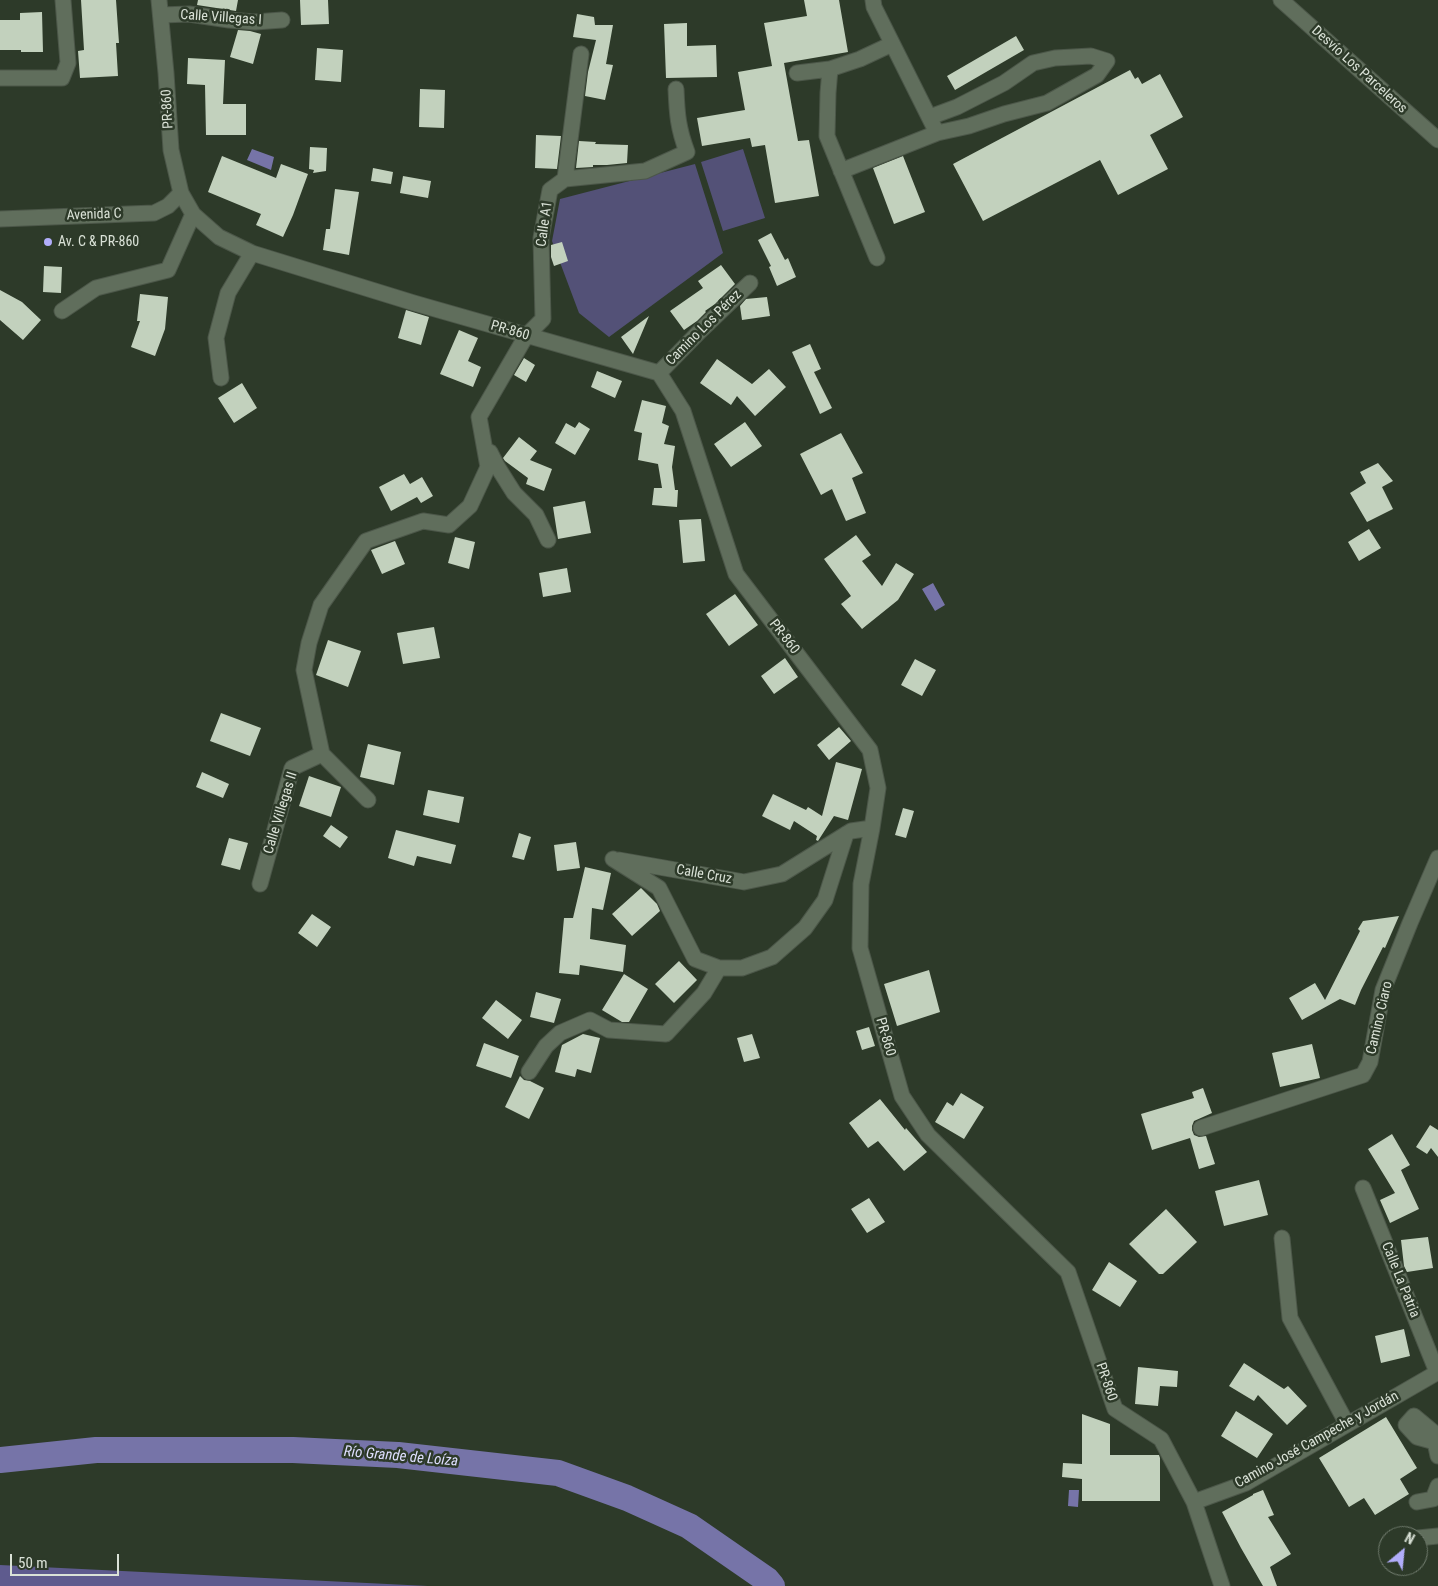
<!DOCTYPE html>
<meta charset="utf-8">
<style>
body{margin:0}
#map{position:relative;width:1438px;height:1586px;overflow:hidden;background:#2d3a29;font-family:"Roboto Condensed",sans-serif}
canvas{display:block}
.north{position:absolute;left:1378px;top:1526px;width:50px;height:50px;box-sizing:border-box;background:#2d3a29;border:1px solid #727d6f;border-radius:50%;rotate:28deg;font-size:14px;font-weight:700;line-height:20px;text-align:center;color:#dae2d7}
.north::after{content:'';display:block;margin:auto;width:18px;height:22px;background:#b1adfa;clip-path:polygon(50% 0,100% 100%,50% 72%,0 100%)}
.scale{position:absolute;left:10px;top:1554px;width:109px;height:22px;box-sizing:border-box;border:2px solid #dae2d7;border-top:0;padding-left:6px;font-size:15px;line-height:18px;white-space:nowrap;color:#dae2d7;-webkit-text-stroke:4px #2d3a29;paint-order:stroke}
</style>
<div id="map">
<canvas width="1438" height="1586"></canvas>
<div class="north">N</div>
<div class="scale">50 m</div>
</div>
<script>
const ctx = document.querySelector('canvas').getContext('2d');
ctx.lineJoin = 'round';
function paint(path, color) { ctx.fillStyle = color; ctx.fill(path, 'evenodd'); }
function stroke(path, color, width, dash) { ctx.strokeStyle = color; ctx.lineWidth = width; ctx.lineCap = dash ? 'butt' : 'round'; ctx.setLineDash(dash || []); ctx.stroke(path); }
function label(font, color, halo, rows, align = 'center') {
  ctx.font = font + ' "Roboto Condensed",sans-serif'; ctx.lineWidth = 5; ctx.setLineDash([]); ctx.textBaseline = 'middle'; ctx.strokeStyle = halo; ctx.fillStyle = color; for (const [text, x, y, turn = 0] of rows) {
    ctx.save(); ctx.translate(x, y); ctx.rotate((+turn || 0) * Math.PI / 180); ctx.textAlign = isNaN(turn) ? turn : align; if (halo) ctx.strokeText(text, 0, 0); ctx.fillText(text, 0, 0); ctx.restore();
  }
}
paint(new Path2D(`
 M 743,149 L 765,218 L 723,231 L 701,162 Z
 M 695,164 L 723,253 L 609,337 L 579,313 L 552,241 L 560,199 Z`), '#535177');
paint(new Path2D(`
 M 0,1565 L 428,1586 L 429,1586 L 0,1586 Z`), '#5e5b8e');
paint(new Path2D(`
 M 252,149 L 274,157 L 271,170 L 247,160 Z
 M 933,583 L 945,605 L 935,611 L 922,589 Z
 M 1069,1490 L 1079,1490 L 1078,1507 L 1068,1506 Z`), '#7674a8');
stroke(new Path2D(`
 M 0,1460 L 96,1450 L 293,1450 L 398,1455 L 558,1473 L 627,1498 L 689,1526 L 767,1580 L 772,1586`), '#7674a8', 26);
paint(new Path2D(`
 M 81,0 L 116,0 L 119,43 L 116,43 L 118,76 L 80,78 L 78,51 L 84,50 Z
 M 198,0 L 238,0 L 236,11 L 197,5 Z
 M 300,0 L 328,0 L 329,24 L 301,25 Z
 M 804,0 L 839,0 L 848,52 L 784,63 L 798,141 L 809,140 L 819,196 L 775,203 L 765,145 L 752,147 L 750,138 L 702,146 L 697,118 L 745,110 L 738,72 L 772,66 L 764,23 L 807,16 Z
 M 42,12 L 43,52 L 21,52 L 21,50 L 0,50 L 0,20 L 20,20 L 20,13 Z
 M 577,14 L 594,17 L 595,25 L 613,25 L 606,64 L 613,65 L 605,100 L 585,96 L 588,72 L 596,40 L 573,37 Z
 M 687,23 L 687,46 L 716,45 L 717,77 L 666,78 L 664,24 Z
 M 238,30 L 250,31 L 261,34 L 253,64 L 230,57 Z
 M 1016,36 L 1024,50 L 955,90 L 947,76 Z
 M 317,48 L 343,50 L 341,82 L 315,80 Z
 M 188,58 L 225,60 L 223,104 L 246,104 L 246,135 L 206,135 L 205,85 L 187,84 Z
 M 1130,70 L 1135,79 L 1138,77 L 1142,84 L 1160,74 L 1183,117 L 1150,135 L 1168,169 L 1118,195 L 1100,160 L 983,221 L 953,164 Z
 M 420,89 L 445,90 L 444,128 L 419,127 Z
 M 536,135 L 561,136 L 557,169 L 535,168 Z
 M 579,141 L 596,142 L 595,144 L 628,145 L 627,163 L 607,165 L 593,165 L 593,167 L 576,168 Z
 M 310,147 L 327,148 L 326,171 L 313,173 L 314,170 L 309,169 Z
 M 222,156 L 276,178 L 281,164 L 308,174 L 293,215 L 283,237 L 256,225 L 261,214 L 208,192 Z
 M 903,156 L 925,212 L 894,224 L 873,168 Z
 M 373,168 L 393,172 L 391,184 L 371,181 Z
 M 403,176 L 431,181 L 428,198 L 400,193 Z
 M 335,189 L 359,192 L 349,255 L 323,250 L 326,229 L 330,229 Z
 M 771,233 L 785,260 L 788,258 L 796,277 L 777,286 L 769,267 L 771,266 L 758,240 Z
 M 562,242 L 568,261 L 554,266 L 551,257 L 551,245 Z
 M 721,265 L 735,284 L 715,304 L 705,311 L 706,312 L 697,321 L 684,330 L 670,311 L 703,288 L 698,281 Z
 M 44,266 L 62,267 L 61,293 L 43,292 Z
 M 0,290 L 22,302 L 41,320 L 23,340 L 0,320 Z
 M 140,294 L 168,297 L 165,329 L 155,356 L 131,347 L 140,321 L 137,321 Z
 M 767,297 L 770,316 L 742,320 L 740,306 L 746,299 Z
 M 406,310 L 429,317 L 421,345 L 398,338 Z
 M 649,316 L 633,354 L 621,337 Z
 M 459,330 L 478,338 L 468,361 L 481,367 L 473,387 L 440,374 Z
 M 810,344 L 821,369 L 814,372 L 832,408 L 820,414 L 792,352 Z
 M 524,358 L 535,365 L 526,382 L 514,375 Z
 M 717,359 L 752,384 L 769,369 L 786,387 L 755,416 L 737,396 L 731,405 L 700,383 Z
 M 597,371 L 622,381 L 615,398 L 591,387 Z
 M 242,383 L 257,408 L 234,423 L 218,398 Z
 M 642,400 L 666,406 L 662,423 L 669,426 L 664,444 L 675,446 L 672,467 L 675,490 L 678,490 L 677,507 L 652,505 L 654,488 L 662,488 L 658,464 L 638,460 L 642,433 L 634,431 Z
 M 579,422 L 590,429 L 575,455 L 555,443 L 566,423 L 575,428 Z
 M 745,422 L 762,446 L 731,467 L 714,444 Z
 M 841,433 L 863,473 L 852,478 L 866,513 L 846,521 L 832,489 L 821,495 L 800,454 Z
 M 519,437 L 537,451 L 530,460 L 552,469 L 544,491 L 526,484 L 528,478 L 505,461 L 503,458 Z
 M 1378,463 L 1393,481 L 1382,487 L 1393,509 L 1367,522 L 1350,493 L 1366,483 L 1360,472 Z
 M 404,474 L 410,484 L 422,477 L 433,496 L 421,503 L 417,497 L 391,511 L 379,487 Z
 M 585,501 L 591,533 L 558,539 L 553,507 Z
 M 701,519 L 705,561 L 683,563 L 679,520 Z
 M 1369,529 L 1381,548 L 1359,561 L 1348,542 Z
 M 856,535 L 871,555 L 862,561 L 882,586 L 896,563 L 914,574 L 898,600 L 862,629 L 841,604 L 851,596 L 824,559 Z
 M 455,537 L 475,542 L 469,569 L 448,563 Z
 M 395,541 L 405,564 L 382,574 L 371,550 Z
 M 567,568 L 571,592 L 543,597 L 539,573 Z
 M 735,594 L 758,625 L 729,646 L 706,614 Z
 M 434,627 L 440,658 L 403,664 L 397,633 Z
 M 328,640 L 361,651 L 348,687 L 316,675 Z
 M 785,658 L 798,677 L 774,694 L 761,676 Z
 M 915,659 L 936,670 L 922,696 L 901,685 Z
 M 221,713 L 261,728 L 250,756 L 210,741 Z
 M 839,727 L 851,741 L 829,760 L 817,745 Z
 M 368,744 L 401,752 L 394,785 L 360,777 Z
 M 836,762 L 862,769 L 848,820 L 834,816 L 818,841 L 816,840 L 817,836 L 794,821 L 790,830 L 762,816 L 773,794 L 806,810 L 808,807 L 822,816 Z
 M 202,772 L 229,784 L 223,798 L 196,787 Z
 M 309,776 L 341,787 L 331,817 L 299,806 Z
 M 428,790 L 464,797 L 459,823 L 423,815 Z
 M 903,808 L 914,811 L 906,838 L 895,835 Z
 M 331,825 L 348,837 L 340,848 L 323,836 Z
 M 396,830 L 456,845 L 451,864 L 417,856 L 414,866 L 388,858 Z
 M 519,833 L 531,837 L 524,860 L 512,857 Z
 M 229,838 L 248,843 L 240,870 L 221,865 Z
 M 576,842 L 580,868 L 557,871 L 554,845 Z
 M 585,867 L 611,873 L 603,910 L 592,908 L 590,939 L 626,945 L 623,972 L 580,965 L 579,975 L 559,973 L 564,918 L 573,918 Z
 M 641,888 L 657,904 L 660,911 L 632,936 L 612,914 Z
 M 312,914 L 331,927 L 317,947 L 298,933 Z
 M 1399,916 L 1385,948 L 1383,947 L 1361,990 L 1355,1005 L 1340,999 L 1302,1020 L 1289,998 L 1315,983 L 1325,1000 L 1360,931 L 1358,929 L 1363,921 Z
 M 679,961 L 697,980 L 674,1003 L 655,984 Z
 M 929,970 L 940,1012 L 897,1026 L 884,984 Z
 M 624,974 L 648,989 L 629,1022 L 622,1022 L 602,1010 Z
 M 536,992 L 561,999 L 554,1023 L 530,1017 Z
 M 496,1000 L 522,1020 L 508,1039 L 482,1018 Z
 M 869,1027 L 875,1046 L 862,1050 L 856,1031 Z
 M 583,1034 L 600,1038 L 591,1073 L 577,1069 L 575,1077 L 555,1072 L 562,1045 Z
 M 752,1034 L 760,1058 L 744,1062 L 737,1038 Z
 M 484,1043 L 519,1056 L 511,1078 L 476,1066 Z
 M 1312,1044 L 1320,1078 L 1280,1087 L 1272,1053 Z
 M 520,1076 L 524,1080 L 530,1081 L 544,1088 L 529,1119 L 505,1107 Z
 M 1203,1088 L 1212,1113 L 1194,1121 L 1192,1126 L 1192,1130 L 1194,1135 L 1199,1137 L 1206,1136 L 1215,1164 L 1199,1169 L 1190,1138 L 1152,1150 L 1141,1114 L 1194,1098 L 1192,1092 Z
 M 961,1093 L 984,1107 L 964,1139 L 935,1122 L 947,1102 L 953,1106 Z
 M 880,1099 L 905,1130 L 906,1128 L 927,1152 L 904,1171 L 878,1141 L 868,1148 L 849,1123 Z
 M 1430,1125 L 1438,1130 L 1438,1157 L 1431,1148 L 1427,1154 L 1416,1147 Z
 M 1392,1134 L 1410,1165 L 1401,1170 L 1419,1209 L 1390,1223 L 1380,1200 L 1395,1193 L 1368,1149 Z
 M 1259,1180 L 1268,1215 L 1224,1226 L 1215,1191 Z
 M 869,1198 L 885,1222 L 867,1233 L 851,1209 Z
 M 1166,1209 L 1197,1242 L 1163,1274 L 1159,1274 L 1129,1244 Z
 M 1428,1237 L 1433,1268 L 1407,1272 L 1404,1266 L 1401,1240 Z
 M 1109,1262 L 1137,1281 L 1120,1307 L 1092,1290 Z
 M 1404,1329 L 1410,1356 L 1381,1363 L 1375,1336 Z
 M 1244,1363 L 1284,1389 L 1288,1386 L 1307,1406 L 1287,1425 L 1258,1395 L 1254,1401 L 1229,1386 Z
 M 1138,1367 L 1178,1371 L 1177,1387 L 1160,1386 L 1158,1406 L 1135,1404 Z
 M 1236,1411 L 1273,1434 L 1257,1458 L 1221,1436 Z
 M 1082,1414 L 1110,1424 L 1110,1455 L 1159,1455 L 1160,1458 L 1160,1501 L 1082,1501 L 1082,1479 L 1062,1477 L 1063,1463 L 1082,1464 Z
 M 1386,1417 L 1417,1468 L 1400,1479 L 1409,1494 L 1375,1515 L 1364,1498 L 1349,1507 L 1319,1458 Z
 M 1263,1490 L 1274,1515 L 1268,1517 L 1291,1554 L 1270,1567 L 1277,1586 L 1263,1586 L 1241,1548 L 1222,1512 L 1253,1495 L 1253,1494 Z`), '#c2d1bd');
const minor = new Path2D(`
 M 159,0 L 166,73 L 171,150 L 181,193 L 193,214 L 219,237 L 252,253 L 414,303 L 659,373 L 683,411 L 736,574 L 870,750 L 878,788 L 872,828 L 861,884 L 860,948 L 902,1096 L 928,1135 L 1068,1272 L 1115,1409 L 1161,1439 L 1194,1502 L 1222,1586
 M 1281,0 L 1438,140
 M 161,15 L 189,14 L 229,20 L 255,22 L 282,20
 M 830,69 L 828,93 L 827,136 L 877,258
 M 797,73 L 830,69 L 860,59 L 892,44
 M 0,78 L 62,78 L 68,63 L 63,0
 M 930,117 L 957,107 L 1004,83 L 1033,63 L 1055,58 L 1091,56 L 1107,61 L 1097,75 L 1047,103 L 1004,114 L 969,126 L 937,133
 M 841,171 L 937,133 L 874,7 L 873,0
 M 565,179 L 581,54
 M 0,219 L 154,213 L 168,206 L 181,193
 M 62,311 L 96,288 L 168,270 L 193,214
 M 659,373 L 700,331 L 750,283
 M 221,378 L 216,338 L 228,293 L 252,253
 M 490,452 L 497,466 L 514,493 L 536,515 L 548,540
 M 322,754 L 304,670 L 309,643 L 321,605 L 366,541 L 423,521 L 449,525 L 470,506 L 488,467 L 479,417 L 526,336 L 543,319 L 541,238 L 550,190 L 565,179 L 645,171 L 687,152 C 678,128 677,114 676,89
 M 322,754 L 368,800
 M 619,860 L 744,882 L 782,874 L 851,831 L 872,828
 M 260,884 L 292,768 L 322,754
 M 719,968 L 742,968 L 772,957 L 805,928 L 825,900 L 846,834
 M 529,1072 L 546,1046 L 560,1033 L 590,1020 L 609,1030 L 666,1034 L 704,993 L 719,968 L 695,959 L 659,888 L 613,859
 M 1201,1128 L 1363,1075 L 1370,1062 L 1383,990 L 1410,923 L 1438,858
 M 1363,1188 L 1437,1372
 M 1282,1238 L 1290,1318 L 1347,1424
 M 1438,1436 L 1414,1416 L 1406,1425 L 1417,1437 L 1435,1442 L 1438,1456
 M 1194,1502 L 1246,1483 L 1438,1372
 M 1417,1502 L 1433,1499 L 1438,1486
 M 1418,1538 L 1438,1536`);
stroke(minor, '#4c5749', 17);
stroke(minor, '#606e5c', 15);
for (const [x, y, r, color] of [
 [48,242,5,"#b1adfa"]
]) { const dot = new Path2D(); dot.arc(x, y, r, 0, 2 * Math.PI); ctx.fillStyle = color; ctx.fill(dot); stroke(dot, '#2d3a29', 2); }
label('14px', '#dae2d7', '#2d3a29', [
 ["Calle Villegas I",221,18,4],
 ["Desvío Los Parceleros",1359,70,42],
 ["PR-860",168,109,-93],
 ["Avenida C",94,215,-2],
 ["Calle A1",545,224,-82],
 ["Camino Los Pérez",704,328,-45],
 ["PR-860",510,331,16],
 ["PR-860",784,637,52],
 ["Calle Villegas II",281,813,-73],
 ["Calle Cruz",704,875,10],
 ["Camino Ciaro",1380,1018,-77],
 ["PR-860",885,1037,74],
 ["Calle La Patria",1400,1280,68],
 ["PR-860",1106,1382,71],
 ["Camino José Campeche y Jordán",1317,1440,-29]
]);
label('14px', '#dae2d7', '#2d3a29', [
 ["Av. C & PR-860",58,242]
], 'left');
label('italic 15px', '#dfdfff', '#2d3a29', [
 ["Río Grande de Loíza",401,1457,5]
]);
</script>
